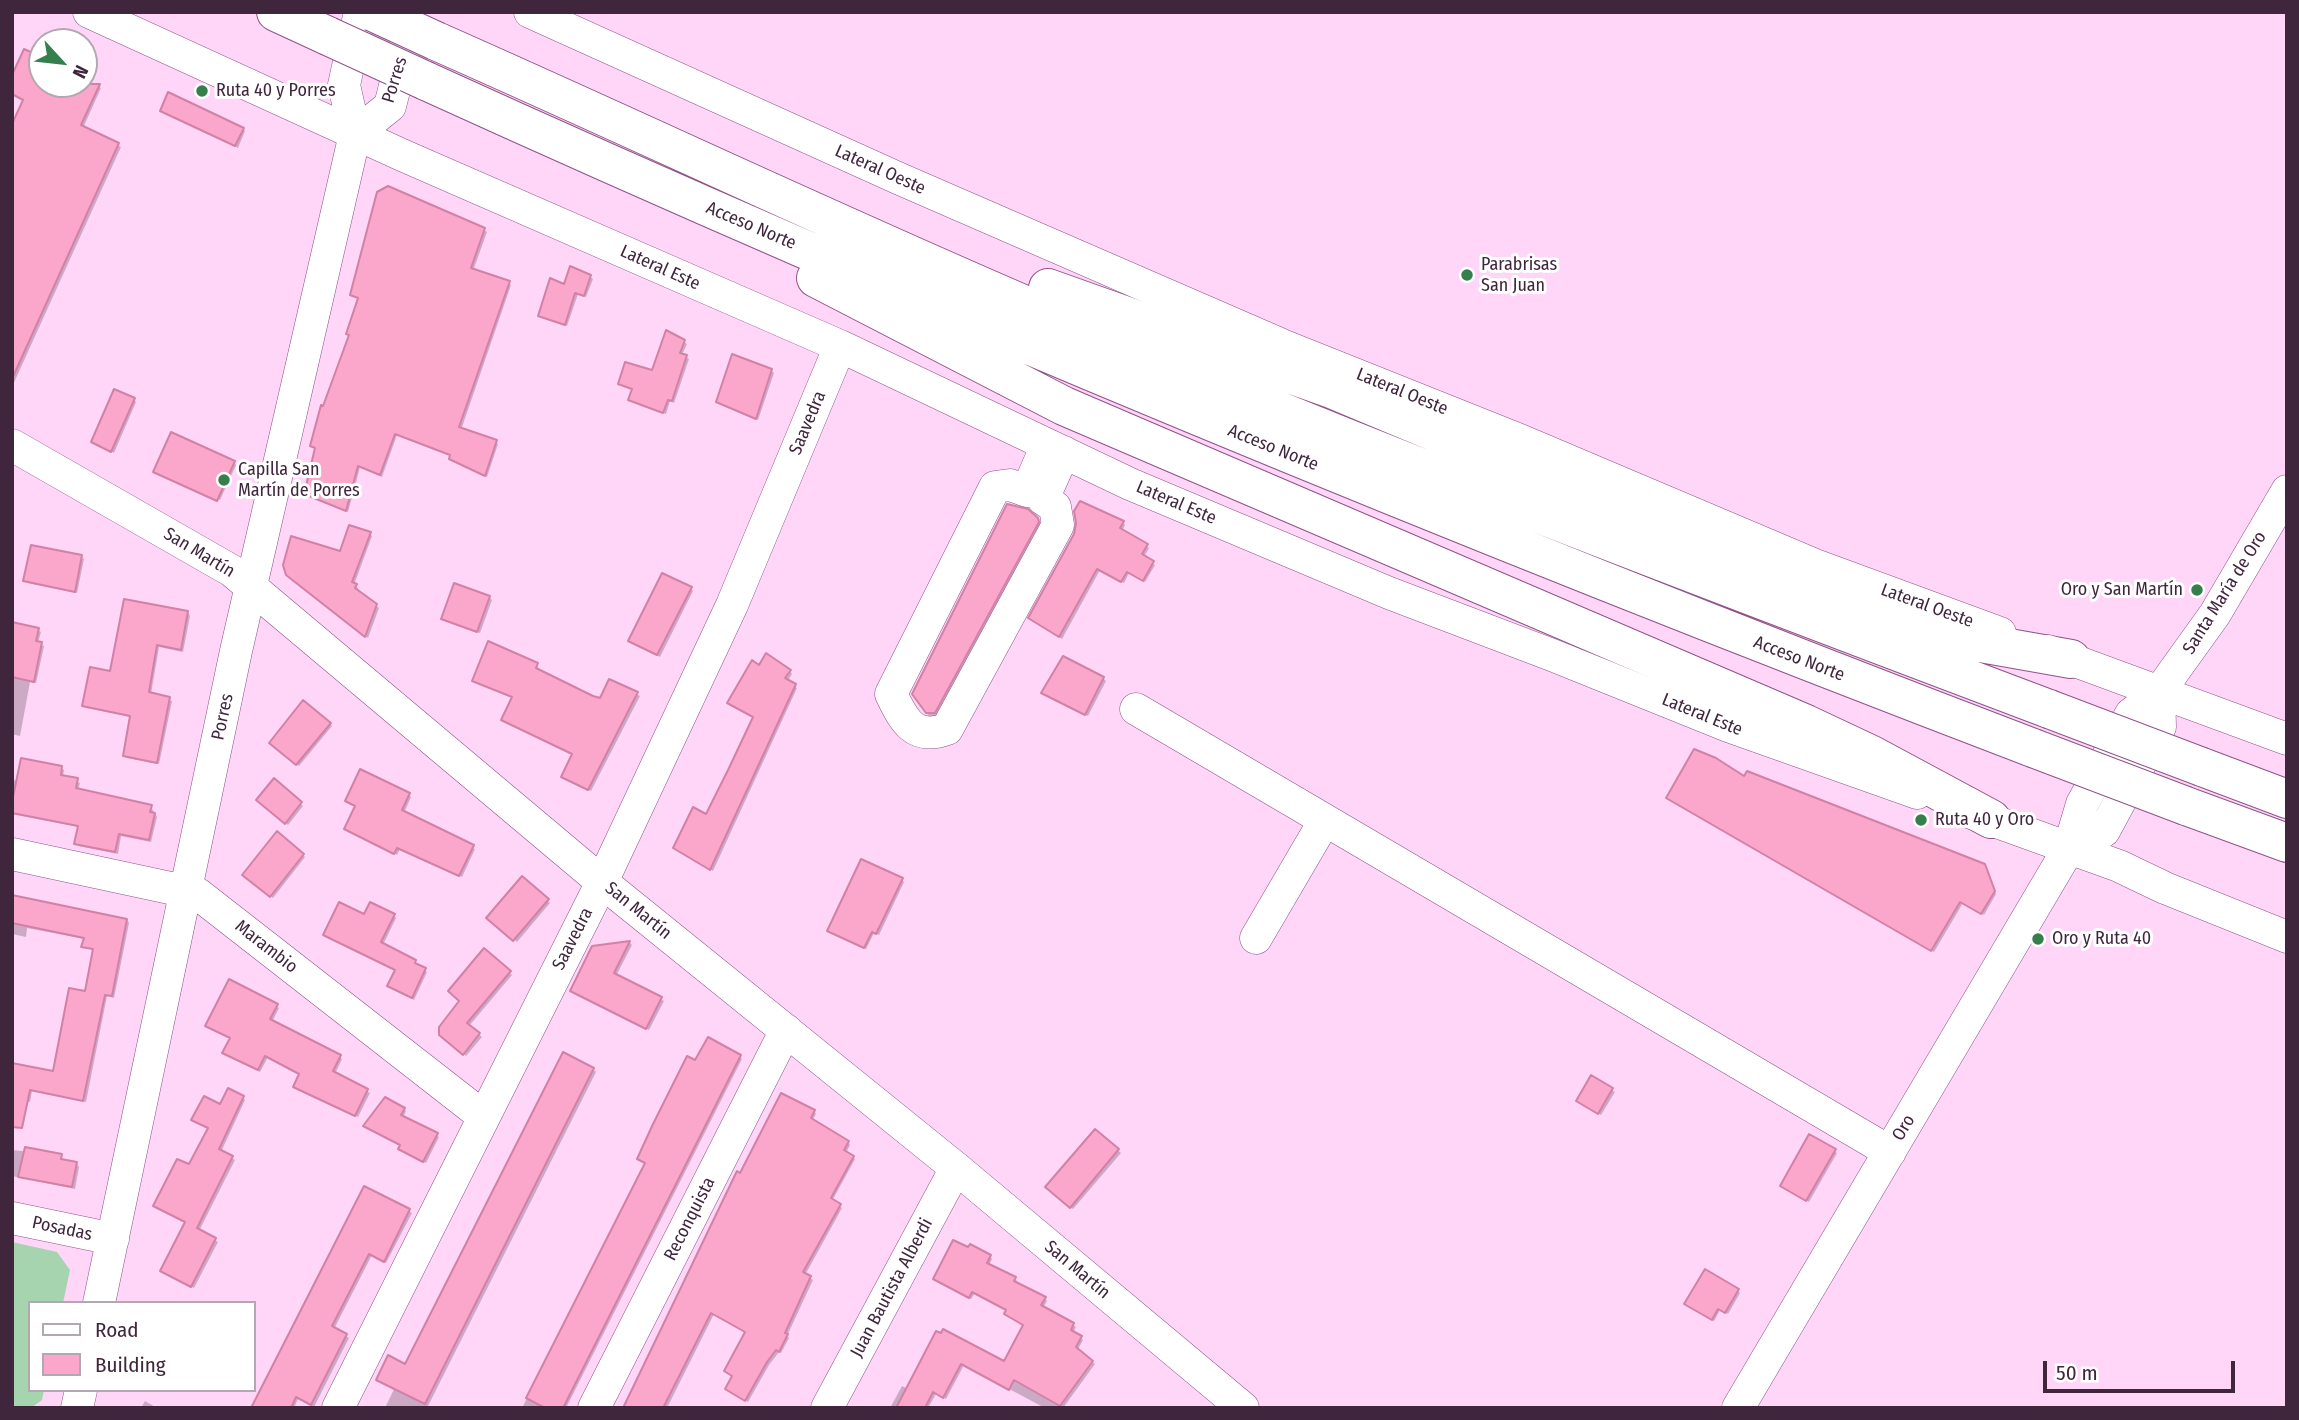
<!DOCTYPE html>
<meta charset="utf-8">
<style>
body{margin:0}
#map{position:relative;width:2299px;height:1420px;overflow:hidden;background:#ffd5f8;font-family:"Fira Sans Condensed",sans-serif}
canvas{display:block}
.frame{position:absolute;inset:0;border:14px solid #40263d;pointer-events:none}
.legend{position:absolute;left:28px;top:1301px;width:228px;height:91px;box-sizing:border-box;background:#fff;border:2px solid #b3a8b1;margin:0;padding:9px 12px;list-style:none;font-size:21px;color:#40263d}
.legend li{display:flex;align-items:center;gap:14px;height:35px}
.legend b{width:35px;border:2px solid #b3a8b1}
.north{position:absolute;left:28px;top:28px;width:70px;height:70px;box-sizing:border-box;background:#fff;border:2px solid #b3a8b1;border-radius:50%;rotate:117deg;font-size:19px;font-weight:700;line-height:28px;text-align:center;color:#40263d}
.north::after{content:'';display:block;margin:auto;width:24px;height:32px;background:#357f4d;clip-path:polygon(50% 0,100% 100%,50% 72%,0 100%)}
.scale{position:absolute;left:2043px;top:1361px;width:192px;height:32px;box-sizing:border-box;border:4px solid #40263d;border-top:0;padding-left:9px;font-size:21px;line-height:24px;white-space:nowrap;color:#40263d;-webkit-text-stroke:5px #fff;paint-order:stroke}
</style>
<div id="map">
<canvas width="2299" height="1420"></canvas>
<div class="frame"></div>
<ul class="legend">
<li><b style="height:9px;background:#fff"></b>Road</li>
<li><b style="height:19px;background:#fba7cc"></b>Building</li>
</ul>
<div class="north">N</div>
<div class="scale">50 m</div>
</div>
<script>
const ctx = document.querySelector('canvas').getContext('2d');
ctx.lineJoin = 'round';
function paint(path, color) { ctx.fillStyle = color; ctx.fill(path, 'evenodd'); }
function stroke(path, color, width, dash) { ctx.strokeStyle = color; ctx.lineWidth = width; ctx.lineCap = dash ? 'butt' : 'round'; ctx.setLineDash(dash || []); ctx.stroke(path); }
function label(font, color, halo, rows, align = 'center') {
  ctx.font = font + ' "Fira Sans Condensed",sans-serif'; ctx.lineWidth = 6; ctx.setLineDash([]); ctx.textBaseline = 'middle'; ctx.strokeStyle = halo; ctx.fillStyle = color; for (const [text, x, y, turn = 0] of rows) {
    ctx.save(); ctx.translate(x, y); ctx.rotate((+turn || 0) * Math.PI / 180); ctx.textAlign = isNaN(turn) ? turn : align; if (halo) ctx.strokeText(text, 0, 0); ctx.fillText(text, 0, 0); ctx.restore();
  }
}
paint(new Path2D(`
 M 12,1242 L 57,1252 L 70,1270 L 63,1303 L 30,1303 L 30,1390 L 44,1390 L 42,1400 L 31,1408 L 12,1408 Z`), '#a5d4af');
paint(new Path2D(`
 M 42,59 L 42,84 L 84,84 L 84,78 L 101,88 L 83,128 L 121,147 L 12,387 L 12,128 L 25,100 L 12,94 L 12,79 Z
 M 162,111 L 243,129 L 245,131 L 238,148 Z
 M 484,230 L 487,232 L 473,271 L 511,285 L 461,430 L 498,444 L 487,477 L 453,461 L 452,456 L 397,435 L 382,477 L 360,467 L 348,512 L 309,496 L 316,449 L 312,446 L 351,336 L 359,299 L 352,294 Z
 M 590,277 L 593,279 L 586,297 L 578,294 L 567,326 L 540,315 L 565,286 Z
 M 684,342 L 687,344 L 682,355 L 689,359 L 674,403 L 670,401 L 666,414 L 633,402 L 630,399 Z
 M 771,370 L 774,373 L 758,420 L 720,404 Z
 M 134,400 L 136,402 L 114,453 L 96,444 Z
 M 234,463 L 236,465 L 220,500 L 155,471 Z
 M 1037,519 L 1042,524 L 939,717 L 929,716 L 925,711 Z
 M 1123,522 L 1125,525 L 1122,531 L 1149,548 L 1144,557 L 1155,565 L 1145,582 L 1129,573 L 1124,583 L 1100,570 L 1062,639 L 1033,621 Z
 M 370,534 L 372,536 L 354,585 L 358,588 L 357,591 L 379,608 L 368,638 L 291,577 L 341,553 Z
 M 81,557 L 84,559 L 77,593 L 28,583 L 25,580 Z
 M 691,589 L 693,591 L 660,657 L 633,643 Z
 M 489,597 L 492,600 L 480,633 L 443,619 Z
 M 188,613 L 190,616 L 183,652 L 159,647 L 151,694 L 172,701 L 159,764 L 127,758 L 125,755 L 132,717 L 87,708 L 84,706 Z
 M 38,630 L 41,632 L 38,643 L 44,646 L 36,683 L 30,682 L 20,736 L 12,734 L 12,633 Z
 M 537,664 L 538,670 L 592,697 L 601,700 L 610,681 L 640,696 L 591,791 L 565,779 L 574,754 L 514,698 L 474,681 Z
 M 790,671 L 792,674 L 787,682 L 797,688 L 713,871 L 678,850 L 707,816 L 754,718 L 731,705 Z
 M 1103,678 L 1106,681 L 1088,716 L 1046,695 Z
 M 304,702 L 332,726 L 299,766 L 271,743 Z
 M 61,768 L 64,770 L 63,777 L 80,783 L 78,790 L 151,807 L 157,817 L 151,842 L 121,836 L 118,854 L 79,846 L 76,843 L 80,827 L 12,814 L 12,780 L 18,781 Z
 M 1745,779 L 1984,865 L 1996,894 L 1984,915 L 1963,903 L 1934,952 L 1670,800 Z
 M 274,780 L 303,806 L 288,825 L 258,800 Z
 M 409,795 L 411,797 L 404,813 L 475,849 L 462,877 L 400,849 L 397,855 L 349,831 L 357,807 L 347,801 Z
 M 277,834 L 305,857 L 273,898 L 244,874 Z
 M 522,878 L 550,903 L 517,942 L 488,918 Z
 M 902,880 L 904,882 L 879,935 L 874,933 L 866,949 L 831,933 Z
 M 12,897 L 127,920 L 129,923 L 114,998 L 107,996 L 86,1102 L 32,1091 L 30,1102 L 12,1098 L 54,1073 L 86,993 L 95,951 L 83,946 L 85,939 L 27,928 L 26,937 L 12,934 Z
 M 394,916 L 396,918 L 383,945 L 415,961 L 417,966 L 427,972 L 414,1000 L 389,986 L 397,971 L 328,937 L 365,917 Z
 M 630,943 L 632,945 L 616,976 L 664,1001 L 649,1030 L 575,993 L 594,948 Z
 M 484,951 L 512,975 L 469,1026 L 482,1037 L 466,1056 L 444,1037 Z
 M 276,1006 L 279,1008 L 272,1022 L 340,1057 L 342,1059 L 335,1074 L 370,1093 L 358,1117 L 298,1089 L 301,1075 L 268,1057 L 260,1072 L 227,1055 Z
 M 740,1057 L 742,1059 L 566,1408 L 522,1408 L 696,1062 Z
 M 593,1069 L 596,1072 L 427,1408 L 385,1408 L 405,1366 Z
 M 1592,1078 L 1615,1092 L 1601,1115 L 1581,1103 Z
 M 243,1098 L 245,1100 L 221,1152 L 235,1160 L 199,1231 L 218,1242 L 194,1288 L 165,1273 L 187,1223 L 190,1167 L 209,1129 L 196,1122 L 221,1106 Z
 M 404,1109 L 406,1111 L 403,1118 L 439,1137 L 426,1163 L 402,1152 L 400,1149 L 401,1146 L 367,1128 Z
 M 814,1111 L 816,1114 L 812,1121 L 848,1142 L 850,1145 L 846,1153 L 855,1159 L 832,1201 L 842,1208 L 805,1275 L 813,1280 L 787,1336 L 789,1338 L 781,1353 L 779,1352 L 769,1365 L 748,1402 L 730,1391 L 747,1333 L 714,1314 L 667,1408 L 625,1408 L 740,1175 Z
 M 1096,1131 L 1121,1153 L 1073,1209 L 1048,1187 Z
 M 12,1150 L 61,1155 L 63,1161 L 77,1164 L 79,1167 L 75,1189 L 12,1176 Z
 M 1834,1151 L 1837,1153 L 1809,1202 L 1785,1188 Z
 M 365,1189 L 412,1213 L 386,1263 L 372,1255 L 334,1329 L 349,1338 L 314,1407 L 298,1399 L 294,1408 L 255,1408 Z
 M 990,1256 L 992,1259 L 989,1265 L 1015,1279 L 1017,1281 L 1016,1284 L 1045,1298 L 1047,1301 L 1043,1308 L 1076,1327 L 1073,1333 L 1083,1340 L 1077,1351 L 1095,1364 L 1063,1408 L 1045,1408 L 964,1365 L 946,1399 L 936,1394 L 928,1408 L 890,1408 L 902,1386 L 908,1389 L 942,1336 L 1005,1364 L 1025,1325 L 1008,1317 L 1006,1314 L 1008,1310 L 975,1293 L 971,1299 L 937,1281 Z
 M 1737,1290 L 1740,1293 L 1728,1314 L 1720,1310 L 1714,1321 L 1689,1306 Z
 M 145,1401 L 157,1408 L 141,1408 Z`), '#0003');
const building = new Path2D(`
 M 24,49 L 42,57 L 42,84 L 100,84 L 81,125 L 119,143 L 12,379 L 12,124 L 23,100 L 12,94 L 12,75 Z
 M 168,92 L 244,128 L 235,146 L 160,111 Z
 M 388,186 L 485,228 L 471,268 L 510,281 L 459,427 L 497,440 L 485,476 L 449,459 L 450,455 L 395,434 L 380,475 L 358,466 L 346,511 L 304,494 L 315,448 L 310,446 L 321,405 L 323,406 L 349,335 L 346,334 L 358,298 L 350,295 L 377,192 Z
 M 570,266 L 591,275 L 584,296 L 575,293 L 565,325 L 538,316 L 550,278 L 564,284 Z
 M 666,330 L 685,340 L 680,353 L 687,355 L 672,401 L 668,400 L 663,413 L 628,400 L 632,389 L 618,384 L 625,362 L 652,370 Z
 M 732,354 L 772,369 L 756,419 L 716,402 Z
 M 114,389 L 135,398 L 111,452 L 91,442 Z
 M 171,432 L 235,461 L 217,501 L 153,472 Z
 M 1080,501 L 1124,521 L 1120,528 L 1148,544 L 1142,554 L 1154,561 L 1143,581 L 1127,572 L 1121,582 L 1097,569 L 1059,637 L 1028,618 L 1074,534 L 1076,523 L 1074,511 Z
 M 1007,504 L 1028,509 L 1038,518 L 1039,522 L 935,713 L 926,713 L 912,694 Z
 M 349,525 L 371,532 L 352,582 L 357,584 L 355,588 L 377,604 L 365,637 L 286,575 L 283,565 L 291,536 L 340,551 Z
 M 31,545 L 82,555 L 75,592 L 23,581 Z
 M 662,573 L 692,587 L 657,655 L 628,641 Z
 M 454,583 L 490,596 L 477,632 L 441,619 Z
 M 124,599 L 188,611 L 181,650 L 157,645 L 149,692 L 170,697 L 157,763 L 123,756 L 130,716 L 82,706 L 90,667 L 110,671 Z
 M 12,622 L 39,628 L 36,641 L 42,642 L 34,682 L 12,677 Z
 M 488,641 L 538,663 L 536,668 L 593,696 L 600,698 L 609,679 L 638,692 L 588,790 L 561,777 L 572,754 L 501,720 L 512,697 L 472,681 Z
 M 766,653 L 791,670 L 785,678 L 796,684 L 710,870 L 673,848 L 693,807 L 706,814 L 729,768 L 753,717 L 727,703 L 752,660 L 759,665 Z
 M 1063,656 L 1104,677 L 1085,715 L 1041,693 Z
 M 303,700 L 331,723 L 296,765 L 269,743 Z
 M 1694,749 L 1716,758 L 1744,776 L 1747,771 L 1985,864 L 1995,891 L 1981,914 L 1960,902 L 1931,951 L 1666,798 Z
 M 21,758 L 62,766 L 61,775 L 78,778 L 76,788 L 152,805 L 150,812 L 155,813 L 149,840 L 119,834 L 115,852 L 74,844 L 78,826 L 12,813 L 12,802 Z
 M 360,769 L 410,793 L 402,810 L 474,845 L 459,876 L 397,848 L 394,854 L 344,829 L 355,806 L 345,801 Z
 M 274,778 L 302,802 L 285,824 L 256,800 Z
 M 277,831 L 304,854 L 270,897 L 242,875 Z
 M 861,859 L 903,878 L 876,934 L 872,932 L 864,948 L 827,931 Z
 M 522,876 L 549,899 L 513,941 L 486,918 Z
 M 12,895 L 127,919 L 112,996 L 105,995 L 83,1101 L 30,1090 L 22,1128 L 12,1127 L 12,1063 L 53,1071 L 69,988 L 85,991 L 93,949 L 81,947 L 84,938 L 12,923 Z
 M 339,902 L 364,914 L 370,902 L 395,914 L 381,942 L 416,960 L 415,963 L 426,968 L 412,998 L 387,986 L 395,970 L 323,935 Z
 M 630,941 L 614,973 L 662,997 L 646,1029 L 570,991 L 592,946 Z
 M 484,948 L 511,971 L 467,1023 L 480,1033 L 463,1055 L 439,1035 L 439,1027 L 459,1001 L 448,991 Z
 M 229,979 L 278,1004 L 270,1019 L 341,1055 L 333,1071 L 368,1089 L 355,1116 L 293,1087 L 299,1074 L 265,1056 L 258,1070 L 222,1053 L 230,1038 L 205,1026 Z
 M 708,1037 L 741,1055 L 563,1408 L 545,1408 L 526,1398 L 645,1163 L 637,1159 L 653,1124 L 687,1056 L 695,1060 Z
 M 563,1052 L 594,1068 L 425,1404 L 376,1380 L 388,1355 L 405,1364 Z
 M 1591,1075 L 1613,1088 L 1598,1114 L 1576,1101 Z
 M 228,1088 L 244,1096 L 219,1149 L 233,1156 L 197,1228 L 216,1238 L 191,1287 L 160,1271 L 185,1222 L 153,1206 L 177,1159 L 189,1164 L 208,1128 L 191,1120 L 204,1096 L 220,1104 Z
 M 781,1093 L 815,1110 L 811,1118 L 849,1141 L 844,1150 L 854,1156 L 831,1198 L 841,1204 L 803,1272 L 811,1276 L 785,1333 L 788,1334 L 779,1352 L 776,1350 L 767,1362 L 745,1401 L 725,1389 L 732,1376 L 724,1371 L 745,1332 L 711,1313 L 663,1408 L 623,1408 L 737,1171 L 740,1173 Z
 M 385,1097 L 405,1108 L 401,1115 L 438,1133 L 423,1162 L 398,1149 L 400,1145 L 363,1126 Z
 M 1095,1129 L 1119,1149 L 1070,1208 L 1045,1187 Z
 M 1809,1134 L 1836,1149 L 1806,1201 L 1780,1186 Z
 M 25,1147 L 62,1154 L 61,1159 L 77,1162 L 72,1187 L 18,1177 Z
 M 364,1186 L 410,1209 L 384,1262 L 369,1254 L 332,1326 L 347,1334 L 311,1405 L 296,1397 L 291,1408 L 251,1408 Z
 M 953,1240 L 968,1247 L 970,1244 L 991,1255 L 987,1263 L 1016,1277 L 1014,1281 L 1046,1297 L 1041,1305 L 1074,1323 L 1071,1330 L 1082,1336 L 1076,1347 L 1093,1361 L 1060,1406 L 1014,1380 L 1009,1390 L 961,1364 L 943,1398 L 933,1392 L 925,1408 L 896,1408 L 936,1331 L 941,1333 L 943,1329 L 1004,1361 L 1023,1325 L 1004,1314 L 1006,1310 L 972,1292 L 969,1298 L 933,1279 Z
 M 1705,1269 L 1739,1289 L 1725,1313 L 1718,1309 L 1712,1320 L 1684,1304 Z`);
paint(building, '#fba7cc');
stroke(building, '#d281a6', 2);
const minor = new Path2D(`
 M 89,12 L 402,155 L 840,346 L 1130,484 L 1389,593 L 1552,655 L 1728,726 L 1917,793
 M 530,12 L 900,179 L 1282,345 L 1520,440 L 1815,565 L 2000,633
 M 355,134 L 390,106 L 405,46
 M 12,445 L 232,571 L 602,882 L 956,1168 L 1243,1408
 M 1047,445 L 1027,491 L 1010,485 L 995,487 L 891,694 C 904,721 914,741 947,729 L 1058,525 L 1055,507 L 1043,499 L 1064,452
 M 2048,651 L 2287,739
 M 1136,709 L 1890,1152
 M 1969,812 L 2119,866 L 2165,888 L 2287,937
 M 2069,848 L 2104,831 L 2160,727 L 2159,692
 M 12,854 L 198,894 L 484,1117
 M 1256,938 L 1325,820
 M 12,1218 L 113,1239
 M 99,1303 L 236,651 L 355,134 L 344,85 L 360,12
 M 77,1408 L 81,1390
 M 338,1408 L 602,882 L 732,605 L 840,346
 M 594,1408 L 786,1030
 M 827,1408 L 956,1168
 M 1738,1408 L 2069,848 L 2082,804 L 2131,714 L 2159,692 L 2215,614 L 2287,491`);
const highway = new Path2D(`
 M 276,12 L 328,36
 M 436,41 C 642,132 846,229 1053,317 C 1381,456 1715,583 2049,709
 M 426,81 C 955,322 1491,541 2033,748
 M 816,278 L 1064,406 L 1806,724 L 1872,755 L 1991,819
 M 1048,288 L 1329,388 L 1578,492 L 1935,632 L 1975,642 L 2071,659
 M 2202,767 L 2287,799
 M 2186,806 L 2287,843`);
stroke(minor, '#905388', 33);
stroke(highway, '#905388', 40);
stroke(minor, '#fff', 32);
stroke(highway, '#fff', 38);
const highwayBridge = new Path2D(`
 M 373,12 L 436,41
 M 328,36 L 426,81
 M 2049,709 L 2202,767
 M 2033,748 L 2186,806`);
stroke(highwayBridge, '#905388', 40, []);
stroke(highwayBridge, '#fff', 38);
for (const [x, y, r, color] of [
 [202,91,7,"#357f4d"],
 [1467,275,7,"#357f4d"],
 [224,480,7,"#357f4d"],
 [2197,590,7,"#357f4d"],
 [1921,820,7,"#357f4d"],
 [2038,939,7,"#357f4d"]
]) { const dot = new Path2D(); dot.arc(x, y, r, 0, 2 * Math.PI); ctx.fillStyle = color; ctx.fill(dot); stroke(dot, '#fff', 2.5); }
label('18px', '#40263d', '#fff', [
 ["Porres",395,80,-73],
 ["Lateral Oeste",880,170,24],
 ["Acceso Norte",751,226,23],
 ["Lateral Este",660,268,24],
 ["Lateral Oeste",1402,392,22],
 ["Saavedra",808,423,-67],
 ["Acceso Norte",1273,448,22],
 ["Lateral Este",1176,503,23],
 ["San Martín",199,553,31],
 ["Santa María de Oro",2225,593,-58],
 ["Lateral Oeste",1927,606,20],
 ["Acceso Norte",1799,659,21],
 ["Lateral Este",1702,715,22],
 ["Porres",223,717,-78],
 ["San Martín",638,911,39],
 ["Saavedra",573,939,-63],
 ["Marambio",266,947,38],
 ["Oro",1904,1128,-59],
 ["Reconquista",690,1219,-63],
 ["Posadas",62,1229,12],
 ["San Martín",1077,1270,40],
 ["Juan Bautista Alberdi",892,1288,-62]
]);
label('18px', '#40263d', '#fff', [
 ["Ruta 40 y Porres",216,91],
 ["Parabrisas",1481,265],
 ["San Juan",1481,286],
 ["Capilla San",238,470],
 ["Martín de Porres",238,491],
 ["Oro y San Martín",2183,590,"right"],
 ["Ruta 40 y Oro",1935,820],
 ["Oro y Ruta 40",2052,939]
], 'left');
</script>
